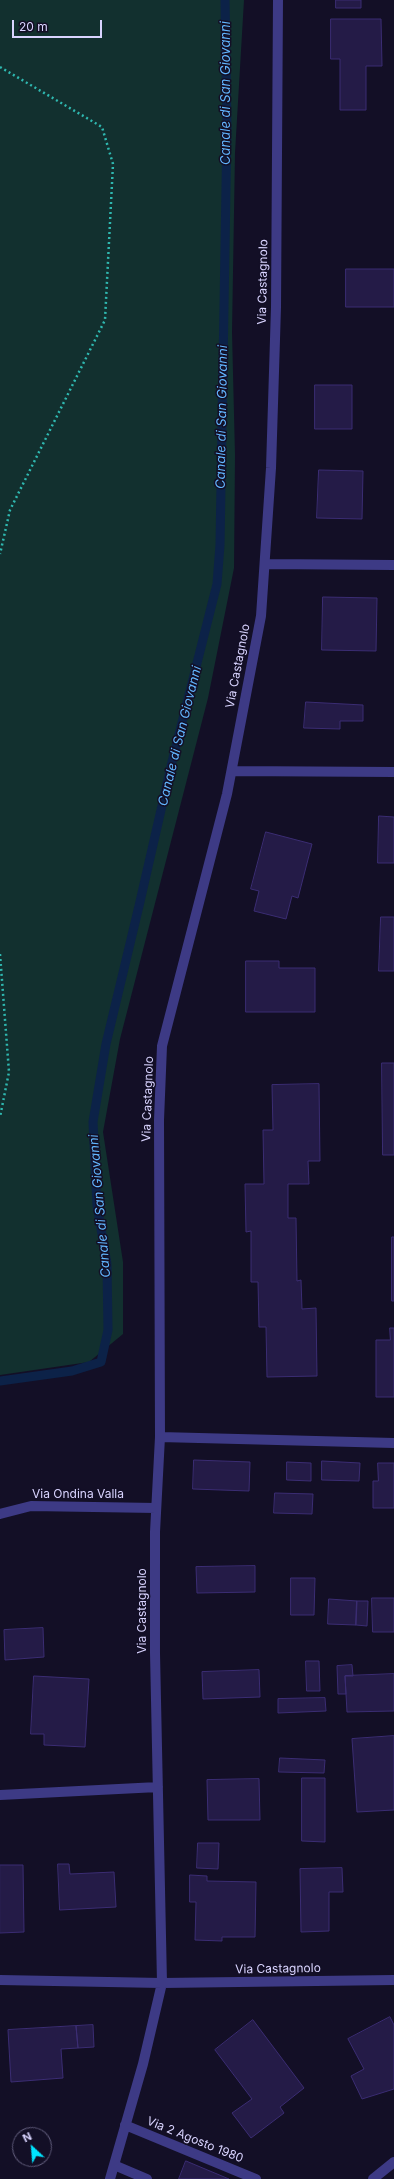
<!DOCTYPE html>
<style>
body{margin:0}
#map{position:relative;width:394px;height:2179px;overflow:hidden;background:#130f26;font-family:Inter,sans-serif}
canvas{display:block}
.north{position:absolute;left:12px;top:2127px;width:40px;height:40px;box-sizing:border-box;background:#130f26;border:1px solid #625e7d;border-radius:50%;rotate:334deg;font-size:11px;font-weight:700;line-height:16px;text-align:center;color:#d9d4ff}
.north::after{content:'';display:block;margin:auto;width:14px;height:18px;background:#00e5ff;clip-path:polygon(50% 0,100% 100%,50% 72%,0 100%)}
.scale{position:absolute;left:12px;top:20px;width:90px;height:18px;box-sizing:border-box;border:2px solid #d9d4ff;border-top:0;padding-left:5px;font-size:12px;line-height:14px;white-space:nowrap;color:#d9d4ff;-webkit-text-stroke:3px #130f26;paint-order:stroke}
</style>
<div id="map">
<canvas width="394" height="2179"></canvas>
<div class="north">N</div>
<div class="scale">20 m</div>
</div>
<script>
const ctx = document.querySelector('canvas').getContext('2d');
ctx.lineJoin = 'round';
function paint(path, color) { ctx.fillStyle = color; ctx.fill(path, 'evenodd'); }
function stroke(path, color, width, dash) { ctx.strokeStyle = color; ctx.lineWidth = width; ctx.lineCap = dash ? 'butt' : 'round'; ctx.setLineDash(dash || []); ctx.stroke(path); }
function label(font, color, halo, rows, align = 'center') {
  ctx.font = font + ' Inter,sans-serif'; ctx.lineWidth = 3; ctx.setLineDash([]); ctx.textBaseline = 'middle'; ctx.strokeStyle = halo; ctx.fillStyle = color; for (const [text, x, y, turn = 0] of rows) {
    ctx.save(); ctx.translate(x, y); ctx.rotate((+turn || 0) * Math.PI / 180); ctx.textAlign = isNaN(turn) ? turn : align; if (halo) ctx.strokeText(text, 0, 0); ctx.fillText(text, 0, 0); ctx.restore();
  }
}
paint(new Path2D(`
 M 0,0 L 244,0 L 235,153 L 232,332 L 235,455 L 234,568 L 208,698 L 120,1039 L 103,1132 L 123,1262 L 123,1334 L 89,1362 L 0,1375 Z`), '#12302f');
stroke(new Path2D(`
 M 0,1381 L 72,1371 L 101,1362 L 108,1330 L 107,1264 L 97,1205 L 93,1122 L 106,1044 L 139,906 L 172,762 L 217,584 L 220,545 L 227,128 L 225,0`), '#0c2248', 9);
const building = new Path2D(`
 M 336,0 L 361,0 L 361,8 L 336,8 Z
 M 331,19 L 381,19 L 382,66 L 366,66 L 366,110 L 340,110 L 340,59 L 331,59 Z
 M 346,269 L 394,269 L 394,307 L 346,307 Z
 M 315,385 L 352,385 L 352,429 L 315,429 Z
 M 319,470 L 363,471 L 362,519 L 317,518 Z
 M 323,597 L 377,598 L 376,651 L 322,650 Z
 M 306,702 L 363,705 L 363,721 L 340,721 L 340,729 L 304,728 Z
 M 379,816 L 394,817 L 394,863 L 378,863 Z
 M 266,832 L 312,844 L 298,898 L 292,896 L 286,919 L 254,911 L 259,891 L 251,889 Z
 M 381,917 L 394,917 L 394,971 L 379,971 Z
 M 246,961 L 279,961 L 279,968 L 315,968 L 315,1012 L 246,1012 Z
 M 382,1063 L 394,1063 L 394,1155 L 383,1155 Z
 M 319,1084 L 320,1161 L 308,1161 L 309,1184 L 288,1184 L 288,1218 L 296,1218 L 297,1281 L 301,1280 L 302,1309 L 316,1308 L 317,1376 L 267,1377 L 266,1327 L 259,1327 L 258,1282 L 251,1282 L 251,1231 L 246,1232 L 245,1184 L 264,1184 L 263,1130 L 273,1130 L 272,1085 Z
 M 392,1237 L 394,1237 L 394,1301 L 392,1301 Z
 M 390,1328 L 394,1328 L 394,1397 L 376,1397 L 376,1340 L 390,1340 Z
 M 194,1460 L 250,1462 L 249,1491 L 193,1489 Z
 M 322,1461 L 360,1463 L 359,1481 L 322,1480 Z
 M 287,1462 L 311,1463 L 311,1481 L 287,1480 Z
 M 378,1463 L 394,1463 L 394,1508 L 373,1508 L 373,1481 L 378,1481 Z
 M 275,1493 L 313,1494 L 312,1514 L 274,1513 Z
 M 255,1566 L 255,1592 L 197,1593 L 196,1567 Z
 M 291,1578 L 315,1578 L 314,1615 L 291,1615 Z
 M 372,1598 L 394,1598 L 394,1632 L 373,1632 Z
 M 329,1599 L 357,1601 L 356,1625 L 328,1624 Z
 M 357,1601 L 368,1601 L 367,1626 L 356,1625 Z
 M 43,1628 L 44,1657 L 5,1660 L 4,1630 Z
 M 306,1661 L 319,1661 L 320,1691 L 307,1691 Z
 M 352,1665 L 353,1676 L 345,1676 L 346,1694 L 338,1694 L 337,1666 Z
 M 259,1670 L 260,1697 L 203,1699 L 202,1672 Z
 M 394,1674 L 394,1711 L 347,1712 L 345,1676 Z
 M 34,1676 L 89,1679 L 85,1747 L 44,1745 L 44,1734 L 31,1734 Z
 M 325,1698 L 326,1711 L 278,1713 L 278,1699 Z
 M 394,1736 L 394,1810 L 357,1812 L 352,1739 Z
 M 280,1758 L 325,1760 L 324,1773 L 279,1772 Z
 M 302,1778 L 325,1778 L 325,1842 L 302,1841 Z
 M 259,1779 L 260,1820 L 208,1820 L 207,1780 Z
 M 198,1843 L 219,1843 L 218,1869 L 197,1868 Z
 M 58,1864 L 69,1864 L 70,1874 L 114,1872 L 116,1907 L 60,1910 Z
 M 0,1865 L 23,1865 L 24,1932 L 0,1933 Z
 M 342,1868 L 343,1892 L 329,1892 L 329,1931 L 301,1932 L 300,1869 Z
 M 190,1875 L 207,1876 L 207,1881 L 256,1882 L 255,1937 L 222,1937 L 222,1941 L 195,1940 L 196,1902 L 190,1902 Z
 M 390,2017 L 394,2025 L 394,2089 L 362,2099 L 351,2076 L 364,2069 L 348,2039 Z
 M 253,2020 L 304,2088 L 280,2107 L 284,2113 L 251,2138 L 232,2113 L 252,2099 L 215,2050 Z
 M 93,2025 L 94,2047 L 78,2048 L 76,2026 Z
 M 76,2026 L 78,2048 L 61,2049 L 63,2078 L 11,2082 L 8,2030 Z
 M 186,2161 L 229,2179 L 179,2179 Z`);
paint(building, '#241b47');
stroke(building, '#3b2d73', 1);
stroke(new Path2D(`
 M 0,67 L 102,127 L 113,164 L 105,320 L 10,510 L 0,554
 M 0,954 L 9,1072 L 0,1117`), '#2fb8b0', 2.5, [2, 3]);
stroke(new Path2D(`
 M 265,564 L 394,565
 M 232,771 L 394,772
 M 160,1437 L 394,1443
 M 0,1514 L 31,1506 L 156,1508
 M 0,1795 L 158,1787
 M 0,1980 L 162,1983 L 394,1980
 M 125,2125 L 256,2179
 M 114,2165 L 147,2179
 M 110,2179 L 143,2064 L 162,1983 L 155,1653 L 155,1532 L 160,1437 L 159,1120 L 162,1046 L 227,794 L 261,616 L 271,468 L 276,307 L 278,0
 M 373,2179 L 394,2162`), '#3d3a85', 10);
label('12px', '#d9d4ff', '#130f26', [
 ["Via Castagnolo",263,282,-89],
 ["Via Castagnolo",238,666,-79],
 ["Via Castagnolo",148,1099,-88],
 ["Via Ondina Valla",78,1494],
 ["Via Castagnolo",142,1611,-90],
 ["Via Castagnolo",278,1969,-1],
 ["Via 2 Agosto 1980",195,2140,22]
]);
label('italic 13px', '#62b6ff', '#130f26', [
 ["Canale di San Giovanni",226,93,-90],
 ["Canale di San Giovanni",222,417,-89],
 ["Canale di San Giovanni",180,736,-76],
 ["Canale di San Giovanni",100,1206,-95]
]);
</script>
